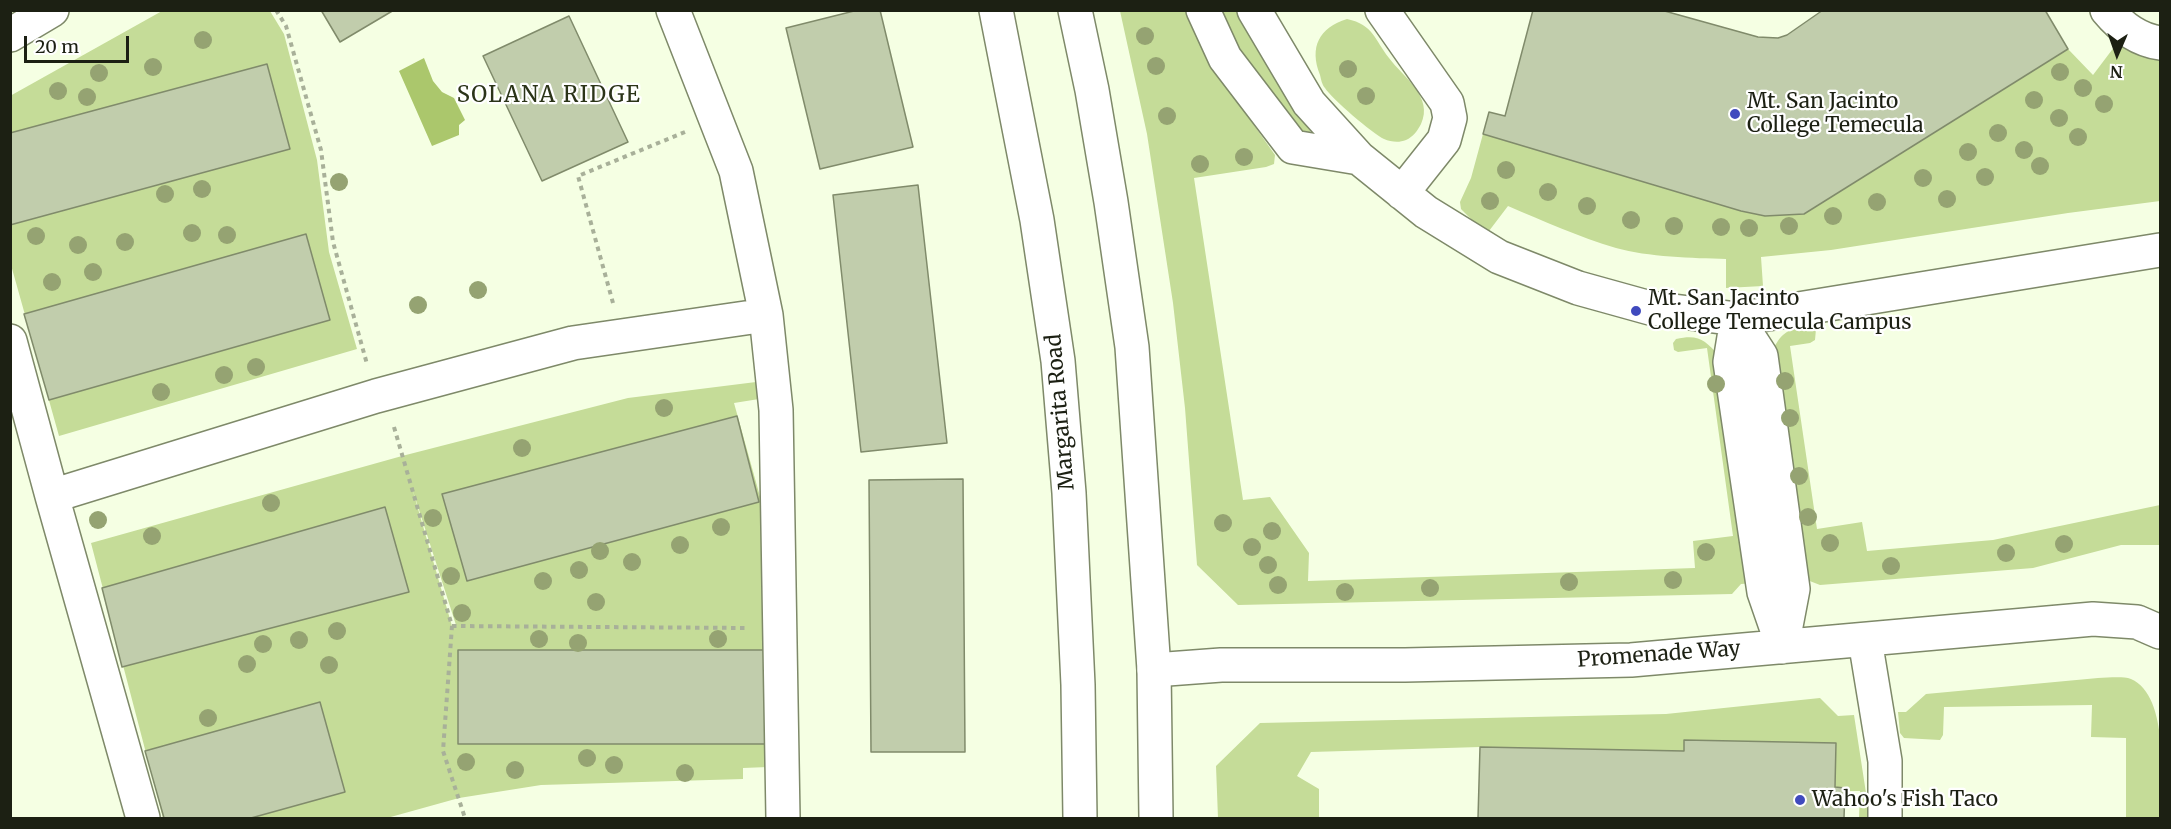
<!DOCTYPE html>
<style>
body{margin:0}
#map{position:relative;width:2171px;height:829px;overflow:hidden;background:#f5ffe3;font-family:Merriweather,serif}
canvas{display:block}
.frame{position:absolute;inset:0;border:12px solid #1c2013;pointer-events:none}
.north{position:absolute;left:2087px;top:24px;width:60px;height:60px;-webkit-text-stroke:4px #fff;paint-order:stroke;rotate:182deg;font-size:16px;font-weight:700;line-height:24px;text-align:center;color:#1c2013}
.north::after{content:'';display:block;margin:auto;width:21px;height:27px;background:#1c2013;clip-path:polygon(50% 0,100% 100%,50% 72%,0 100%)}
.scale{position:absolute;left:24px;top:36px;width:105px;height:27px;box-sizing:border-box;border:3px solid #1c2013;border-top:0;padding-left:8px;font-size:18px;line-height:21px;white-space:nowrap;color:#1c2013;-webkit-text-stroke:4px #fff;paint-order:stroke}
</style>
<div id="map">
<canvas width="2171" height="829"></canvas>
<div class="frame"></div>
<div class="north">N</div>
<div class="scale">20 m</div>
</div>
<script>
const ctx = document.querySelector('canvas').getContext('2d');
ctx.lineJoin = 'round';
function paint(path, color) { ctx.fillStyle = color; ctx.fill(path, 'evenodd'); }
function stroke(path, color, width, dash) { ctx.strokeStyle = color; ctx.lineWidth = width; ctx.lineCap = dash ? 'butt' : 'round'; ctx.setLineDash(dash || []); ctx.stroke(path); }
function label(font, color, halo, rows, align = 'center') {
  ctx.font = font + ' Merriweather,serif'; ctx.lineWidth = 4.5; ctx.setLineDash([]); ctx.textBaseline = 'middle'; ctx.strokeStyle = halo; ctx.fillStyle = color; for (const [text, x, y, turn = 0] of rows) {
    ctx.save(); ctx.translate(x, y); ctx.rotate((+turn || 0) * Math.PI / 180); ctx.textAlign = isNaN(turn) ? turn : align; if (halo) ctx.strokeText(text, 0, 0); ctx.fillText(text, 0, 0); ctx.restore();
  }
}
paint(new Path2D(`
 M 162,11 L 270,11 L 284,34 L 317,160 L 329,252 L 357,349 L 59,436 L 11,265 L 10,96 Z
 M 1120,11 L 1186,11 L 1206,57 L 1275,155 L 1274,164 L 1266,167 L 1194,178 L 1243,500 L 1270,497 L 1309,553 L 1308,581 L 1695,568 L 1693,541 L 1733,536 L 1707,348 L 1678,352 L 1674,350 L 1673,343 L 1676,339 C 1699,334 1705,340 1719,356 L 1755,583 L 1741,584 L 1732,594 L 1238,605 L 1197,565 L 1185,408 L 1173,303 L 1147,134 Z
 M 1218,11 L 1242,11 L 1310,129 L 1310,134 L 1306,137 L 1235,49 Z
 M 1347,19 C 1374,25 1374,39 1389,58 C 1403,77 1434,97 1421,124 C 1418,130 1413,137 1406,140 C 1399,143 1391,142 1384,139 C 1373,134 1331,98 1325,88 C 1322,85 1321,79 1320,75 C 1309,47 1319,28 1347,19 Z
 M 2127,30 L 2160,43 L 2160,201 L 2068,213 L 1831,250 L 1761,257 L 1763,286 L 1726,288 L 1726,259 C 1693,258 1648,257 1616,248 C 1579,237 1543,221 1508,206 L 1489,231 L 1473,221 L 1461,209 L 1460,202 L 1471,178 L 1483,134 L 1741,211 L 1765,216 L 1804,214 L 2068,49 L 2093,75 Z
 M 1809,325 L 1816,329 L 1815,340 L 1810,343 L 1790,346 L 1817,529 L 1862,522 L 1867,551 L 1993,540 L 2160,505 L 2160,545 L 2121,545 L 2033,568 L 1820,585 L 1802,578 L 1770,355 C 1782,332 1784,331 1809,325 Z
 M 756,382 L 759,399 L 734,403 L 764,511 L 768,767 L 743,768 L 743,779 L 541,785 L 459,798 L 387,818 L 163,818 L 91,543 L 402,456 L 628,398 ZM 412,488 L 456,625 L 456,626 L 452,626 Z
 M 2098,678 C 2108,678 2122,676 2131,679 C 2170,696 2161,783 2160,818 L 2126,818 L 2126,738 L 2091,737 L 2092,705 L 1944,707 L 1943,735 L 1940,740 L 1904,738 L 1900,733 L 1898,712 L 1906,712 L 1926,694 Z
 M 1820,698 L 1838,716 L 1854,715 L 1866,793 L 1868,818 L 1859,818 L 1860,791 L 1845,791 L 1845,788 L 1835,787 L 1836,744 L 1684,751 L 1480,747 L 1311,752 L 1297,776 L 1319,789 L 1319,818 L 1218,818 L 1216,766 L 1260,723 L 1666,714 Z`), '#c5dc98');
paint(new Path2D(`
 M 424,58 L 433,81 L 442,92 L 454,98 L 465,120 L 459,125 L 459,135 L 432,146 L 399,71 Z`), '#abc76c');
const building = new Path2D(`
 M 321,10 L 394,10 L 340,42 Z
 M 858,10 L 880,10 L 913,147 L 820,169 L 786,28 Z
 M 1533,10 L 1661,10 L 1758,37 L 1778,38 L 1787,35 L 1823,10 L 2045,10 L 2068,49 L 1804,214 L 1765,216 L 1741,211 L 1483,134 L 1489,112 L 1505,116 Z
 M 569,16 L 628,142 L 542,181 L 483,56 Z
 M 267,64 L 290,149 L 10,225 L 10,133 Z
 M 918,185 L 947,443 L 861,452 L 833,195 Z
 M 306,234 L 330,320 L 49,400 L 24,314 Z
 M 737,416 L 759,502 L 467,581 L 442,494 Z
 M 963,479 L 965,752 L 871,752 L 869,480 Z
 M 385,507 L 409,592 L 122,667 L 102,588 Z
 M 458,650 L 765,650 L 765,744 L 458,744 Z
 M 320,702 L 345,792 L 251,818 L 164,818 L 145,751 Z
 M 1684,740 L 1836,743 L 1835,787 L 1845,788 L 1844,818 L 1478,818 L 1480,747 L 1684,751 Z`);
paint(building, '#c1cdac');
stroke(building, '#808b6b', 1.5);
const minor = new Path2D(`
 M 1203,10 L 1225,58 L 1293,147 L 1359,158
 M 1254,10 L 1309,103 L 1359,158 L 1426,212 L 1499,257 L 1578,288 L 1650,308 L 1737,319 L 2160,250
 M 1382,10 L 1447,103 L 1450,118 L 1444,140 L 1402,193
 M 2107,10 C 2121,27 2139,40 2160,43
 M 10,35 L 52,10
 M 766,315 L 776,410 L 783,818
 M 1737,319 L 1761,356 L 1793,589 L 1782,647
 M 1737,319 L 1730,362 L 1764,592 L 1782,644
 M 10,341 L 52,496 L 376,396 L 573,343 L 766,315 L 736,171 L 673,10
 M 52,496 L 143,818
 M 1865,640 L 1885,761 L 1885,818
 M 1154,670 L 1221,665 L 1405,665 L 1631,660 L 2093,619 L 2137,622 L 2160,632`);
const major = new Path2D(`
 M 996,10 L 1037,220 L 1058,361 L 1069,493 L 1078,685 L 1080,818
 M 1075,10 L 1092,90 L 1111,202 L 1132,347 L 1154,670 L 1156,818`);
stroke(minor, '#7e8969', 36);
stroke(major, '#7e8969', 36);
stroke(new Path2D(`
 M 276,10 L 286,26 L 321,150 L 333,242 L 367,364
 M 613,303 L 578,176 L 685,132
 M 394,427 L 452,626 L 443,751 L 465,818
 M 452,626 L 746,628`), '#a8b099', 4, [4.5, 4.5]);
stroke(minor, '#fff', 33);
stroke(major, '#fff', 33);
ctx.fillStyle = '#95a372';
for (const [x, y] of [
 [1145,36],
 [203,40],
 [1156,66],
 [153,67],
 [1348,69],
 [2060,72],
 [99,73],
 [2083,88],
 [58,91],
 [1366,96],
 [87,97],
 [2034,100],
 [2104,104],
 [1167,116],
 [2059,118],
 [1998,133],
 [2078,137],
 [2024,150],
 [1968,152],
 [1244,157],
 [1200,164],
 [2040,166],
 [1506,170],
 [1985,177],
 [1923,178],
 [339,182],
 [202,189],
 [1548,192],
 [165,194],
 [1947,199],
 [1490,201],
 [1877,202],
 [1587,206],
 [1833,216],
 [1631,220],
 [1674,226],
 [1789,226],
 [1721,227],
 [1749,228],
 [192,233],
 [227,235],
 [36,236],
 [125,242],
 [78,245],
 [93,272],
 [52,282],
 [478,290],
 [418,305],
 [256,367],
 [224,375],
 [1785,381],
 [1716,384],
 [161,392],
 [664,408],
 [1790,418],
 [522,448],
 [1799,476],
 [271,503],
 [1808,517],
 [433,518],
 [98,520],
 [1223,523],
 [721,527],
 [1272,531],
 [152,536],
 [1830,543],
 [2064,544],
 [680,545],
 [1252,547],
 [600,551],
 [1706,552],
 [2006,553],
 [632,562],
 [1268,565],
 [1891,566],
 [579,570],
 [451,576],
 [1673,580],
 [543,581],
 [1569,582],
 [1278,585],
 [1430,588],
 [1345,592],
 [596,602],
 [462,613],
 [337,631],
 [539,639],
 [718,639],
 [299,640],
 [578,643],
 [263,644],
 [247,664],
 [329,665],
 [208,718],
 [587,758],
 [466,762],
 [614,765],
 [515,770],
 [685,773]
]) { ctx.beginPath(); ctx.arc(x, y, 9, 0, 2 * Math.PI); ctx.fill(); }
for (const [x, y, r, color] of [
 [1735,114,6,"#404abe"],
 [1636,311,6,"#404abe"],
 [1800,800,6,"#404abe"]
]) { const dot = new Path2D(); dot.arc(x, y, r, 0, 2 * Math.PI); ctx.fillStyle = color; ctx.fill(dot); stroke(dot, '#fff', 2); }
label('21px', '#1c2013', '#fff', [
 ["Mt. San Jacinto",1747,102],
 ["College Temecula",1747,126],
 ["Mt. San Jacinto",1648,299],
 ["College Temecula Campus",1648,323],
 ["Wahoo's Fish Taco",1812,800]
], 'left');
label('21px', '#1c2013', '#fff', [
 ["Margarita Road",1061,412,-95],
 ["Promenade Way",1659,655,-4]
]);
ctx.letterSpacing = '1.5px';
label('22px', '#2b3418', '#fff', [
 ["SOLANA RIDGE",549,96]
]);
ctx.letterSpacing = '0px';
</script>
